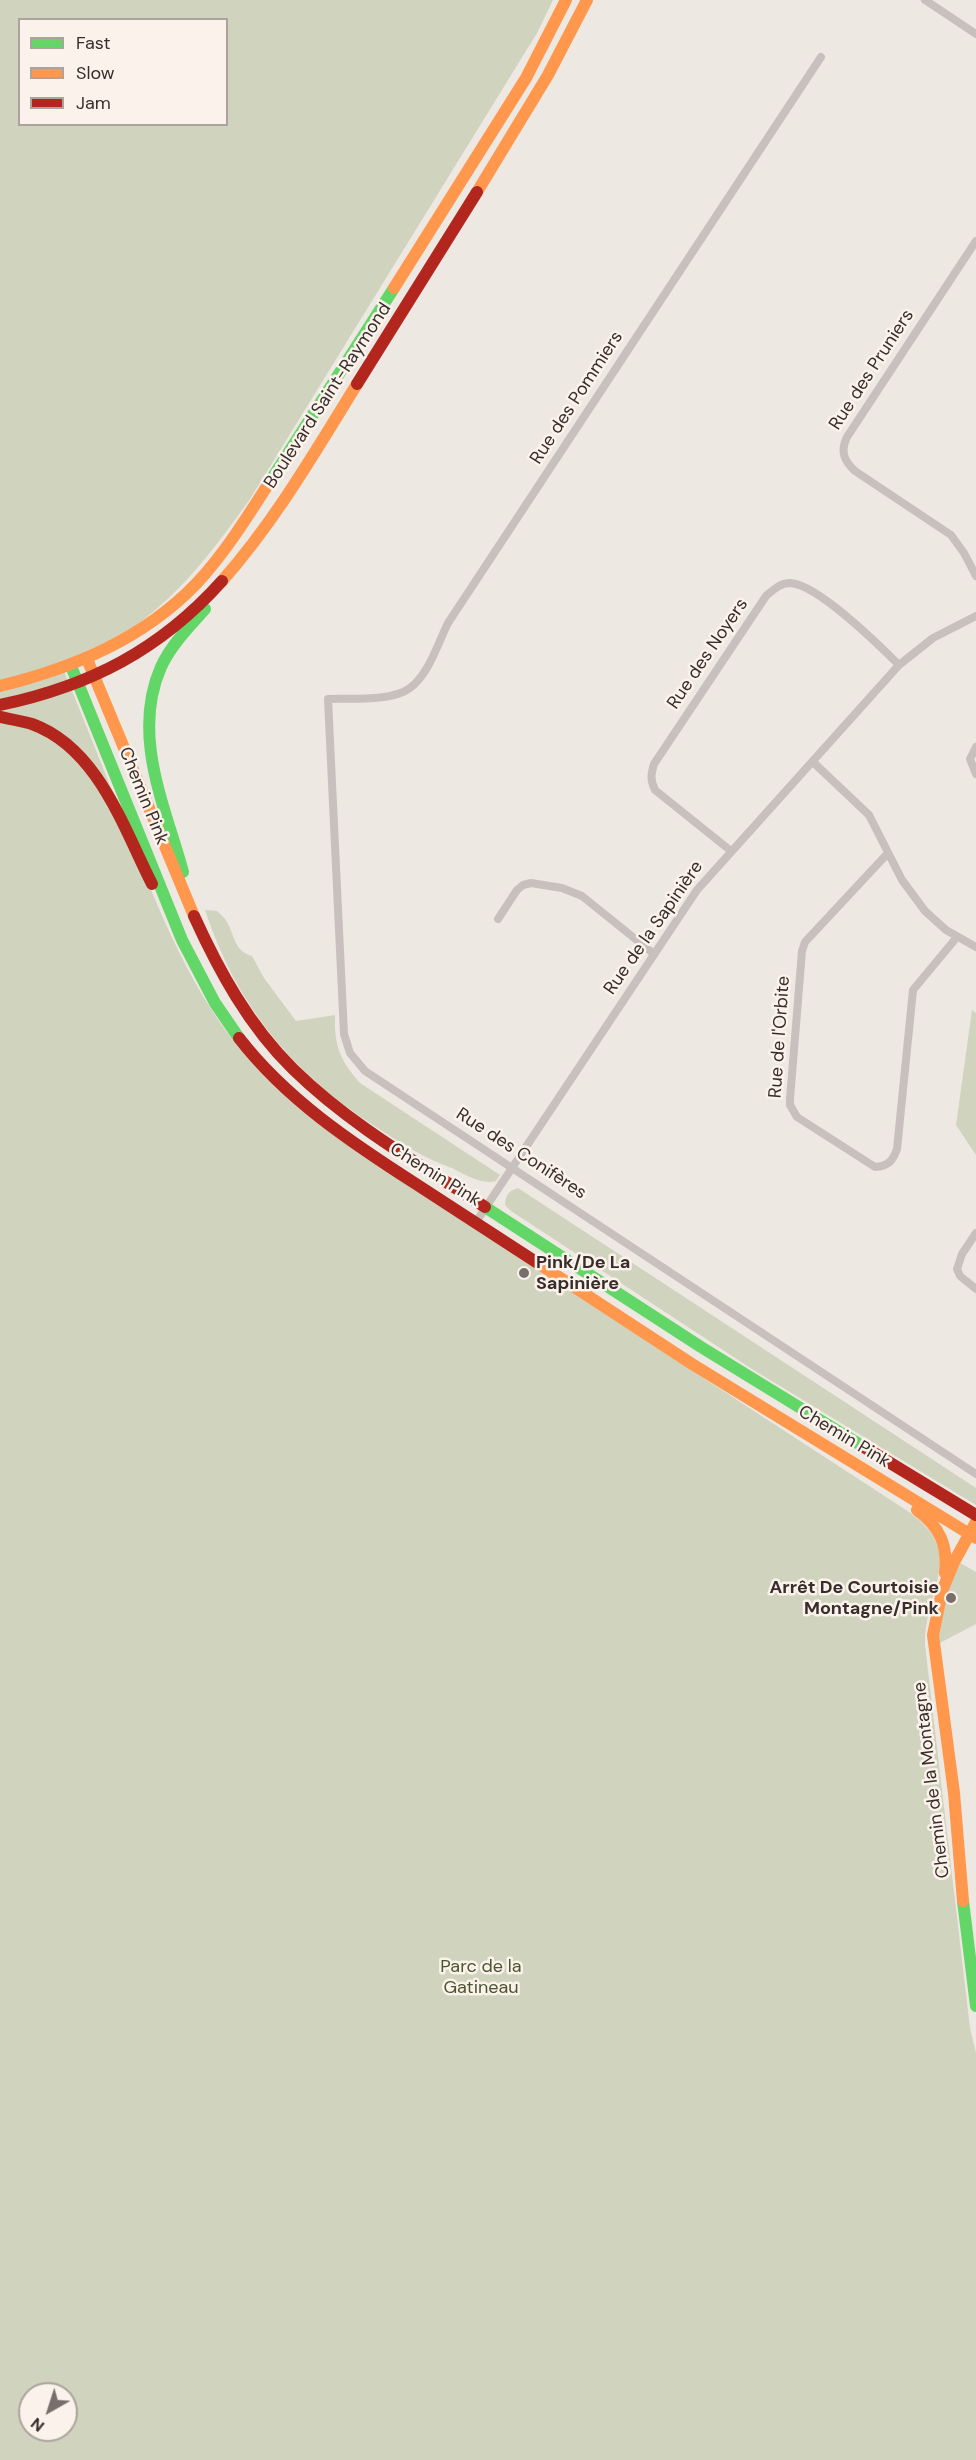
<!DOCTYPE html>
<meta charset="utf-8">
<style>
body{margin:0}
#map{position:relative;width:976px;height:2460px;overflow:hidden;background:#eee8e3;font-family:"DM Sans",sans-serif}
canvas{display:block}
.legend{position:absolute;left:18px;top:18px;width:210px;height:108px;box-sizing:border-box;background:#faf2eb;border:2px solid #aca39e;margin:0;padding:8px 10px;list-style:none;font-size:18px;color:#382d2a}
.legend li{display:flex;align-items:center;gap:12px;height:30px}
.legend b{width:30px;border:2px solid #aca39e}
.north{position:absolute;left:18px;top:2382px;width:60px;height:60px;box-sizing:border-box;background:#faf2eb;border:2px solid #aca39e;border-radius:50%;rotate:219deg;font-size:16px;font-weight:700;line-height:24px;text-align:center;color:#382d2a}
.north::after{content:'';display:block;margin:auto;width:21px;height:27px;background:#786e6b;clip-path:polygon(50% 0,100% 100%,50% 72%,0 100%)}
</style>
<div id="map">
<canvas width="976" height="2460"></canvas>
<ul class="legend">
<li><b style="height:8px;background:#63d668"></b>Fast</li>
<li><b style="height:8px;background:#ff974d"></b>Slow</li>
<li><b style="height:8px;background:#b3261e"></b>Jam</li>
</ul>
<div class="north">N</div>
</div>
<script>
const ctx = document.querySelector('canvas').getContext('2d');
ctx.lineJoin = 'round';
function paint(path, color) { ctx.fillStyle = color; ctx.fill(path, 'evenodd'); }
function stroke(path, color, width, dash) { ctx.strokeStyle = color; ctx.lineWidth = width; ctx.lineCap = dash ? 'butt' : 'round'; ctx.setLineDash(dash || []); ctx.stroke(path); }
function label(font, color, halo, rows, align = 'center') {
  ctx.font = font + ' "DM Sans",sans-serif'; ctx.lineWidth = 5; ctx.setLineDash([]); ctx.textBaseline = 'middle'; ctx.strokeStyle = halo; ctx.fillStyle = color; for (const [text, x, y, turn = 0] of rows) {
    ctx.save(); ctx.translate(x, y); ctx.rotate((+turn || 0) * Math.PI / 180); ctx.textAlign = isNaN(turn) ? turn : align; if (halo) ctx.strokeText(text, 0, 0); ctx.fillText(text, 0, 0); ctx.restore();
  }
}
paint(new Path2D(`
 M 0,0 L 553,0 L 537,33 L 250,499 C 217,545 185,589 139,623 C 115,640 86,650 61,664 C 82,715 103,767 123,819 C 154,899 185,981 240,1049 C 275,1093 323,1129 370,1161 L 906,1510 C 969,1553 925,1586 925,1645 L 970,2028 L 976,2053 L 976,2460 L 0,2460 ZM 20,20 L 226,20 L 226,124 L 20,124 ZM 30,2394 L 66,2394 L 66,2430 L 30,2430 Z
 M 205,910 L 217,911 C 220,914 225,918 227,922 C 235,936 234,951 252,956 L 264,978 L 296,1021 L 335,1015 C 334,1046 340,1060 360,1083 L 500,1175 L 496,1181 C 481,1186 462,1172 449,1167 C 421,1157 398,1141 373,1125 C 290,1071 236,1004 205,910 Z
 M 972,1010 L 976,1013 L 976,1155 L 956,1125 Z
 M 518,1188 L 976,1488 L 976,1505 L 752,1369 L 511,1211 L 505,1205 C 506,1195 508,1191 518,1188 Z
 M 955,1560 L 976,1572 L 976,1624 L 934,1646 L 934,1624 Z`), '#d0d3be');
stroke(new Path2D(`
 M 925,0 L 976,34
 M 821,57 L 448,623 C 438,643 429,674 410,688 C 391,702 351,698 328,699 L 344,1034 L 350,1053 L 365,1071 L 976,1474
 M 976,241 L 847,437 C 840,451 844,461 855,471 L 951,535 L 964,553 L 976,576
 M 976,747 L 970,759 L 976,774
 M 813,762 L 869,815 L 902,880 L 925,911 L 946,930 L 976,947
 M 731,851 L 655,790 C 650,780 651,774 654,764 L 766,596 C 773,590 780,583 790,583 C 817,584 879,645 899,665
 M 888,853 L 805,942 L 802,951 L 790,1099 L 790,1105 L 797,1117 L 875,1167 C 888,1166 893,1161 897,1149 L 913,990 L 957,937
 M 498,919 L 517,890 L 523,885 L 531,883 L 562,888 L 582,896 L 654,954
 M 476,1222 L 697,890 L 899,665 L 933,638 L 976,616
 M 976,1233 L 962,1254 L 957,1269 L 960,1276 L 976,1289`), '#c7c0bc', 8);
stroke(new Path2D(`
 M 271,480 L 394,288
 M 71,666 L 182,940 L 215,1003 L 239,1038
 M 183,872 C 165,806 131,735 161,667 C 171,645 189,627 205,609
 M 485,1207 L 701,1347 L 864,1447
 M 963,1901 L 976,2006`), '#63d668', 12);
stroke(new Path2D(`
 M 477,192 L 548,75 L 587,0
 M 394,288 L 526,78 L 566,0
 M 222,581 C 275,521 315,452 357,384
 M 87,659 L 194,916
 M 0,686 C 73,668 143,639 196,584 C 225,553 248,516 271,480
 M 536,1262 L 692,1364 L 976,1538
 M 917,1510 C 940,1527 948,1545 945,1573
 M 963,1901 L 954,1793 L 933,1635 L 942,1591 L 954,1562 L 976,1522`), '#ff974d', 12);
stroke(new Path2D(`
 M 357,384 L 477,192
 M 0,705 C 90,686 160,650 222,581
 M 0,717 C 10,719 22,721 32,724 C 98,748 123,827 152,884
 M 194,916 C 219,971 249,1026 293,1069 C 349,1124 419,1164 485,1207
 M 239,1038 C 286,1099 352,1143 416,1184 C 456,1210 496,1236 536,1262
 M 864,1447 L 976,1515`), '#b3261e', 12);
for (const [x, y, r, color] of [
 [524,1273,6,"#786e6b"],
 [951,1598,6,"#786e6b"]
]) { const dot = new Path2D(); dot.arc(x, y, r, 0, 2 * Math.PI); ctx.fillStyle = color; ctx.fill(dot); stroke(dot, '#faf2eb', 2); }
label('18px', '#382d2a', '#faf2eb', [
 ["Rue des Pruniers",872,370,-57],
 ["Boulevard Saint-Raymond",328,396,-57],
 ["Rue des Pommiers",577,398,-57],
 ["Rue des Noyers",708,654,-56],
 ["Chemin Pink",143,796,68],
 ["Rue de la Sapinière",654,928,-55],
 ["Rue de l'Orbite",780,1037,-86],
 ["Rue des Conifères",521,1154,33],
 ["Chemin Pink",435,1175,32],
 ["Chemin Pink",844,1437,31],
 ["Chemin de la Montagne",932,1780,-97]
]);
label('bold 18px', '#382d2a', '#faf2eb', [
 ["Pink/De La",536,1263],
 ["Sapinière",536,1284],
 ["Arrêt De Courtoisie",939,1588,"right"],
 ["Montagne/Pink",939,1609,"right"]
], 'left');
label('18px', '#4a562e', '#faf2eb', [
 ["Parc de la",481,1967],
 ["Gatineau",481,1988]
]);
</script>
